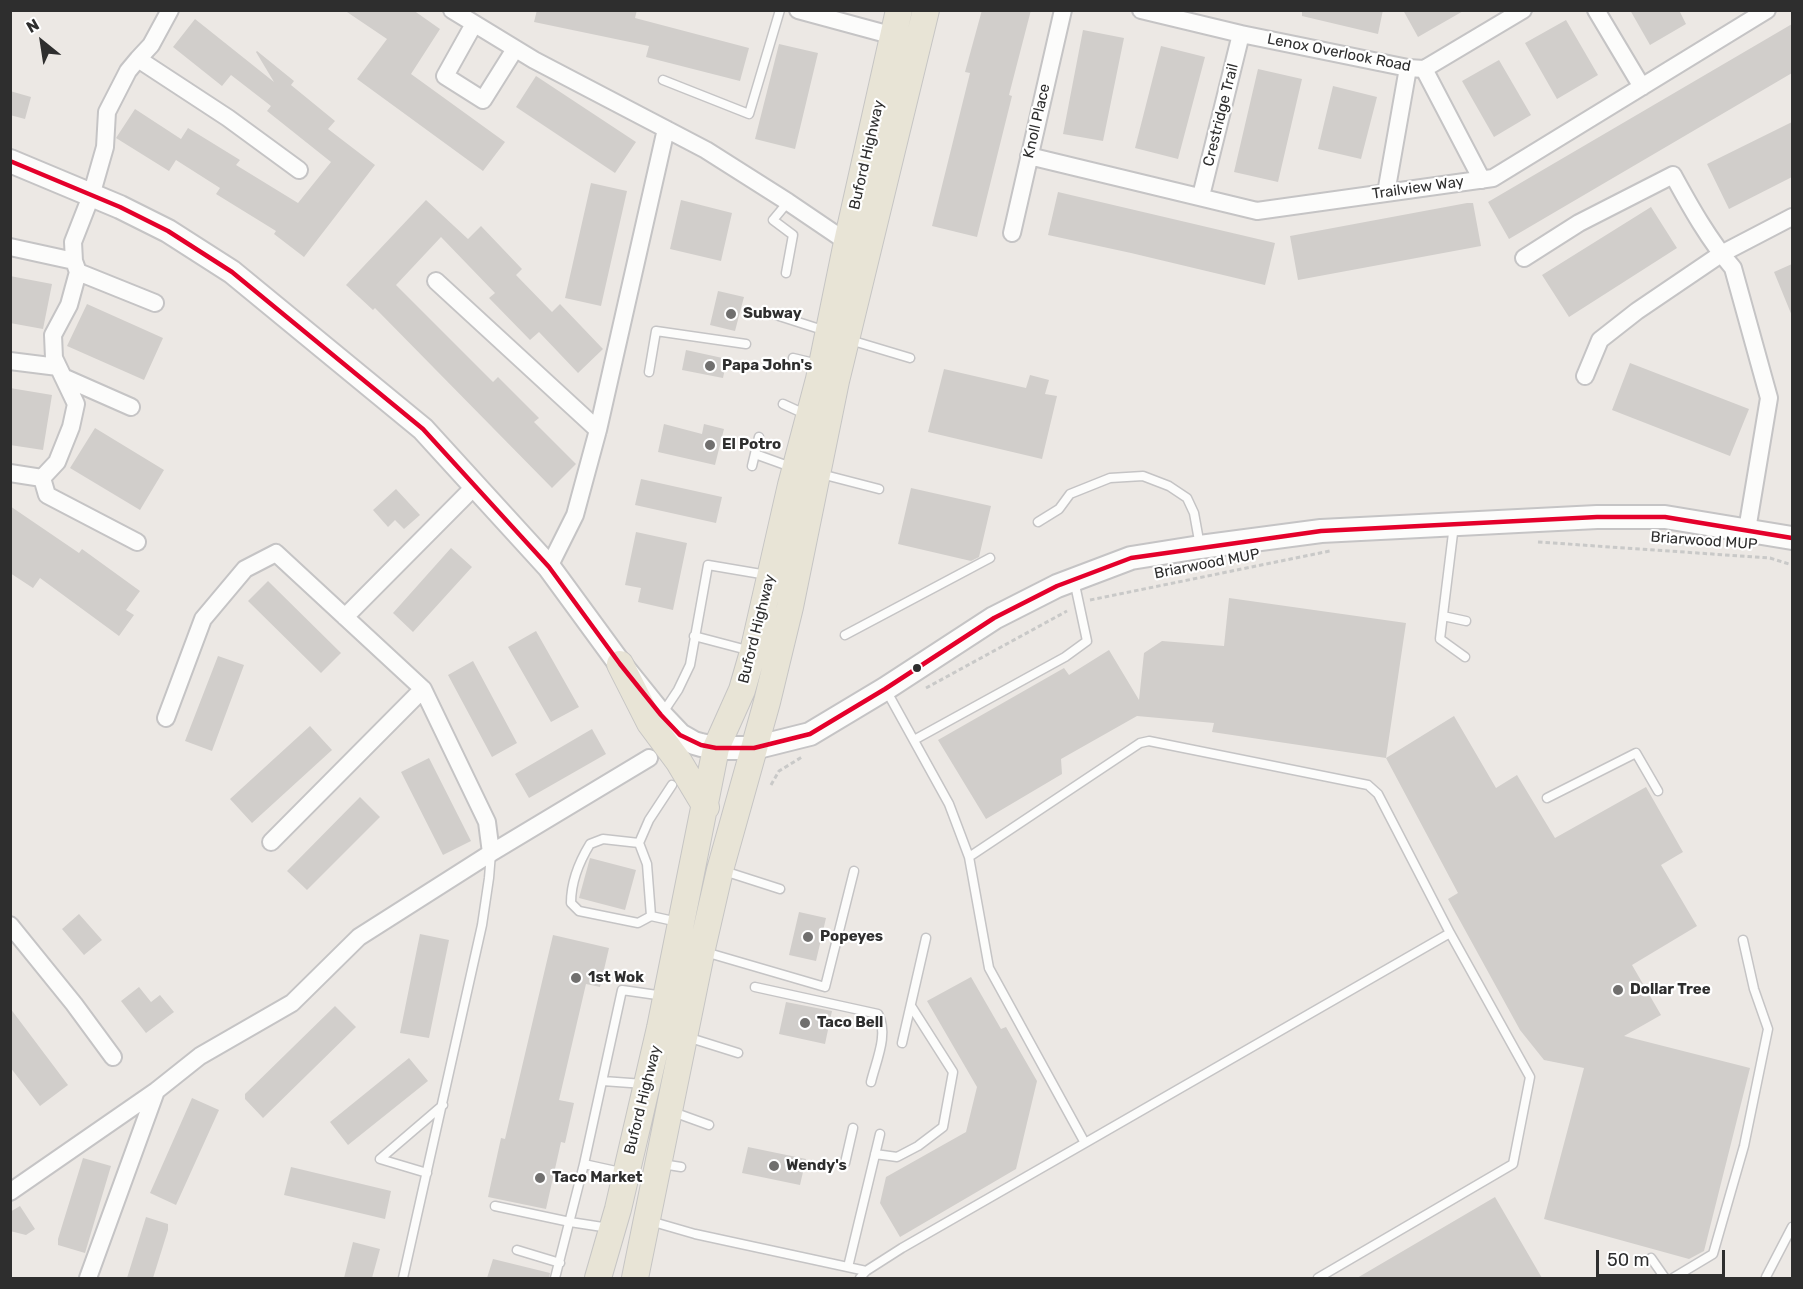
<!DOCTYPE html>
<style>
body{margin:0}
#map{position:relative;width:1803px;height:1289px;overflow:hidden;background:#ece8e4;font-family:Rubik,sans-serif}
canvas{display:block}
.frame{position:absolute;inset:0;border:12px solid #2e2e2e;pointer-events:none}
.north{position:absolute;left:12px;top:12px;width:60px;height:60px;-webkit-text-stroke:4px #fff;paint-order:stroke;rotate:330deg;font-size:16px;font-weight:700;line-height:24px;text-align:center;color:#2e2e2e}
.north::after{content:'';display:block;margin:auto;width:21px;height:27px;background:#2e2e2e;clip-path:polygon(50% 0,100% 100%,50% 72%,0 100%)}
.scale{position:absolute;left:1596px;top:1250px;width:129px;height:27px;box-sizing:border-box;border:3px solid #2e2e2e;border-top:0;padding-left:8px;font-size:18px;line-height:21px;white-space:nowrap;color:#2e2e2e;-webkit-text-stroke:4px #fff;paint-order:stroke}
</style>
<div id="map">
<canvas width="1803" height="1289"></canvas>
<div class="frame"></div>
<div class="north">N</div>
<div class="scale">50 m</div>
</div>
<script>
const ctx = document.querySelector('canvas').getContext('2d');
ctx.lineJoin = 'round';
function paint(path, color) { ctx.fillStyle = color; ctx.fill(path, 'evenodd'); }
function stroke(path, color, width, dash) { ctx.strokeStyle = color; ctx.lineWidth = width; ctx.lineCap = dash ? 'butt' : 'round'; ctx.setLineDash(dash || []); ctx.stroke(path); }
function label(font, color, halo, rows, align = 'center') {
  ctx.font = font + ' Rubik,sans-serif'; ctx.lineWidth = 4.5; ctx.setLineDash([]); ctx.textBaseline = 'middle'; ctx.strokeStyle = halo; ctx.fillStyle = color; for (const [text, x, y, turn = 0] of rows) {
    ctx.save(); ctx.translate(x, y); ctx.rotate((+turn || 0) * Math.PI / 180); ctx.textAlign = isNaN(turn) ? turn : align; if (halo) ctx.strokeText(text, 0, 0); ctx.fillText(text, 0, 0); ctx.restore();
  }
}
paint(new Path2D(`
 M 344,10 L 413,10 L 440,29 L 411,74 L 505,142 L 483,171 L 357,79 L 387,39 Z
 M 537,10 L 637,10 L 635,18 L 749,48 L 740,81 L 646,57 L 649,46 L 534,22 Z
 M 982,10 L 1031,10 L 1009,95 L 1012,96 L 977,237 L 932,226 L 970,73 L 965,72 Z
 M 1302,10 L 1383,10 L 1378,34 L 1302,16 Z
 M 1403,10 L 1465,10 L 1418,37 Z
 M 1630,10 L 1679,10 L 1686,24 L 1650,45 Z
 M 195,19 L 274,82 L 256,52 L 257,51 L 294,81 L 291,85 L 335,121 L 328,129 L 375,165 L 304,257 L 274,234 L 276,231 L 216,194 L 220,188 L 176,160 L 169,171 L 116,138 L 135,109 L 181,139 L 188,128 L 240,160 L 236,165 L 298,203 L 331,162 L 267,111 L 271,106 L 231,75 L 222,86 L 173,47 Z
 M 1566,20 L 1598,75 L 1557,99 L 1525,43 Z
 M 1792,24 L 1792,73 L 1509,239 L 1488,202 Z
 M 1083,30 L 1124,38 L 1103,141 L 1063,134 Z
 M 779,44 L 818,53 L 795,149 L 755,139 Z
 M 1161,46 L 1205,57 L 1178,159 L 1135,148 Z
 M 1499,60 L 1531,115 L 1494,137 L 1462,81 Z
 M 1258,69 L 1302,79 L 1278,182 L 1234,172 Z
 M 536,76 L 636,142 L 615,173 L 516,107 Z
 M 1333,86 L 1377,97 L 1361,159 L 1318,149 Z
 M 10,91 L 31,97 L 25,119 L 10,115 Z
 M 1792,122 L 1792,177 L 1729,209 L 1707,164 Z
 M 591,183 L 627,191 L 601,306 L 565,298 Z
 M 1058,192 L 1275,243 L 1265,285 L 1131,253 L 1048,235 Z
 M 426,200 L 468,239 L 481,226 L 522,269 L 516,275 L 552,312 L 560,304 L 603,349 L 578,373 L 539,332 L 530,340 L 489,298 L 495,293 L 441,237 L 396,285 L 493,382 L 498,377 L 539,418 L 534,422 L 576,464 L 552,488 L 375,308 L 373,310 L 346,285 Z
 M 681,200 L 732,213 L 721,261 L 670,249 Z
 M 1467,203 L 1473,203 L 1481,246 L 1298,280 L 1290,236 Z
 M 1651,207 L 1677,248 L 1569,317 L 1542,275 Z
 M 1792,264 L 1792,316 L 1774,272 Z
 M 10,276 L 52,284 L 43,329 L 10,323 Z
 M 718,291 L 744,297 L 735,331 L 710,325 Z
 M 87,304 L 163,338 L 144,380 L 67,346 Z
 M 686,350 L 727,359 L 723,378 L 682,370 Z
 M 1630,363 L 1749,409 L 1730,456 L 1612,410 Z
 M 944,369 L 1026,388 L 1030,375 L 1049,380 L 1045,394 L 1057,396 L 1042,459 L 928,432 Z
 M 10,388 L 52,395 L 43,450 L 10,445 Z
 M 664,424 L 702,434 L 704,424 L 724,429 L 715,465 L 658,452 Z
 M 95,428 L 164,470 L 140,510 L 70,468 Z
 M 641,479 L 722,497 L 716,523 L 635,505 Z
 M 911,488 L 991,506 L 979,557 L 971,561 L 898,544 Z
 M 396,489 L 420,515 L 404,529 L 395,520 L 388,527 L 373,510 Z
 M 10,506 L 79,553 L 82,549 L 140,591 L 126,610 L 134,615 L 119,636 L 40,578 L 33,588 L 10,573 Z
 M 636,532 L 687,543 L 673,610 L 638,602 L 641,588 L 625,585 Z
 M 451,548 L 472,567 L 413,632 L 393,613 Z
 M 268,581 L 341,653 L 321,673 L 248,601 Z
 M 1229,598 L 1406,623 L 1386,758 L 1212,732 L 1214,723 L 1137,716 L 1061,759 L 1062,774 L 986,819 L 938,740 L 1064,668 L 1069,675 L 1109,650 L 1139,700 L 1144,653 L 1162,641 L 1224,646 Z
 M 536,631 L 579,707 L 551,722 L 508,647 Z
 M 218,656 L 244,665 L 212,751 L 185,741 Z
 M 473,661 L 517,743 L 492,757 L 448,675 Z
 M 1454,716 L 1496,788 L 1517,775 L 1555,838 L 1646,787 L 1683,852 L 1661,865 L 1697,926 L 1632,965 L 1661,1015 L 1624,1036 L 1750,1068 L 1704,1251 L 1689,1259 L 1544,1219 L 1584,1068 L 1544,1060 L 1520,1030 L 1448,899 L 1458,893 L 1386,758 Z
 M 310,726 L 332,750 L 252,823 L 230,799 Z
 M 592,729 L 606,754 L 529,798 L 515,774 Z
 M 429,758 L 471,841 L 443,855 L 401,772 Z
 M 360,797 L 380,817 L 307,890 L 287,871 Z
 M 590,858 L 636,870 L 625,910 L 579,898 Z
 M 799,912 L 826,918 L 816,961 L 789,955 Z
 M 79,914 L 102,940 L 84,955 L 62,929 Z
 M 420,934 L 449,940 L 429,1038 L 400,1033 Z
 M 553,935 L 609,948 L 600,987 L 586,984 L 559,1100 L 574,1103 L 565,1143 L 561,1142 L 546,1209 L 488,1197 L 501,1138 L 505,1139 Z
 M 971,977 L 1001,1029 L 1006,1027 L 1037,1081 L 1016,1169 L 900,1237 L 880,1203 L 886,1177 L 966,1132 L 977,1087 L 927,1001 Z
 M 139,987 L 151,1002 L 160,995 L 174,1012 L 146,1033 L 121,1001 Z
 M 786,1002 L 832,1011 L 825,1044 L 779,1034 Z
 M 335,1006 L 356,1027 L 263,1118 L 245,1099 L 245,1094 Z
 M 10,1008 L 68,1085 L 40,1106 L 10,1067 Z
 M 409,1058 L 428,1081 L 348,1145 L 330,1122 Z
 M 192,1098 L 219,1110 L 176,1205 L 150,1193 Z
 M 748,1147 L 806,1159 L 800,1185 L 742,1173 Z
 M 83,1158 L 111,1166 L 85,1253 L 58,1245 L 58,1239 Z
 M 291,1167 L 391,1191 L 385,1219 L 284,1195 Z
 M 1495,1197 L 1542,1278 L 1357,1278 Z
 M 20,1206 L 35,1229 L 26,1235 L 10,1231 L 10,1212 Z
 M 146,1217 L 168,1224 L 168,1230 L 153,1278 L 127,1278 Z
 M 353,1242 L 380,1249 L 372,1278 L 344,1278 Z
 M 493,1259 L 550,1273 L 549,1278 L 487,1278 Z`), '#d1cecb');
const lane = new Path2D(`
 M 663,80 L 749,114 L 780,10
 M 786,273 L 793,235 L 773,220 L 788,202
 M 776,315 L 826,331
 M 850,340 L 910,358
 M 793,358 L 818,364
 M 649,372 L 656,331 L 746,344
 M 783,404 L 807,415
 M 755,454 L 791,467
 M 752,466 L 759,437
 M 821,474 L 879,489
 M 1038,522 L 1059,509 L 1070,494 L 1110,478 L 1143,476 L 1169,486 L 1187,498 L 1194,513 L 1200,546
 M 1454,525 L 1440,639 L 1465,657
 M 1443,616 L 1466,621
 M 845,635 L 990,558
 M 694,636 L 751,651
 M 886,690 L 949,804 L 969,857 L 989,968 L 1085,1143 L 1450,933 L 1378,794 L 1368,785 L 1149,741 L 1140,743 L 969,857
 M 662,714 L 678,690 L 690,665 L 708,565 L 767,575
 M 914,740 L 1065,657 L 1087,641 L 1074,580
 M 1547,798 L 1636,753 L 1658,791
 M 639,843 L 649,820 L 672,785
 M 724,871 L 780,889
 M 651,916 L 647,864 L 639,843 L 603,839 L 590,844 C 579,862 571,881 571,903 L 579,911 L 638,923 L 651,916 L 678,922
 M 705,952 L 825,987 L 854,871
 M 755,987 L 878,1014 C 889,1034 876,1061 871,1082
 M 687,1037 L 738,1053
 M 902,1043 L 926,938
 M 603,1081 L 644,1084
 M 673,1112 L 709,1125
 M 875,1154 L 897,1157 L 918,1146 L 943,1127 L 953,1072 L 911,1006
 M 845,1163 L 853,1128
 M 584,1164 L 625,1173
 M 662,1164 L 681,1167
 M 427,1173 L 380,1159 L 443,1105
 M 495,1206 L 570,1222 L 609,1228
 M 650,1221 L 695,1234 L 866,1271
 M 517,1250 L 560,1263
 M 1651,1258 L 1665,1278
 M 848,1267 L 880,1134
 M 1766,1277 L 1792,1227
 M 403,1278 L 482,925 L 489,878 L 491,853
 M 555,1278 L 584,1164 L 622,990 L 664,996
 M 860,1278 L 866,1271 L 902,1248 L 1085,1143
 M 1318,1278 L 1513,1164 L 1530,1077 L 1450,933
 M 1673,1278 L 1713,1254 L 1744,1146 L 1768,1029 L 1754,989 L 1743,940`);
const street = new Path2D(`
 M 170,10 L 151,45 L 138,59 L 228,118 L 299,170
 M 452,10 L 534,60 L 706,150 L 788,202 L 847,242
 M 798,10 L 894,36
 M 1141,10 L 1241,34 L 1408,68 L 1424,69 L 1523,10
 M 1596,10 L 1642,87
 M 474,24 L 445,76 L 483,100 L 515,49
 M 1424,69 L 1482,180
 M 1029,156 L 1257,211 L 1493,178 L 1767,10
 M 1386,193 L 1408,68
 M 1201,196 L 1241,34
 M 1012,233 L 1063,10
 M 10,247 L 74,261
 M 1524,258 L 1579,223 L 1673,175 C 1691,208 1709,240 1733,268 L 1769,398 L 1747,530
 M 78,272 L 155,303
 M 436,281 L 598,430
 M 10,361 L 58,367
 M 1585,376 L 1600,340 L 1637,311 L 1721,254 L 1792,217
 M 63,377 L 131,407
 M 10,473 L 42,478 L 57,462 L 71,427 L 76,404 L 54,358 L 53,335 L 69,305 L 78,272 L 74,261 L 73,242 L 91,196 L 105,147 L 107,112 L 128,71 L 138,59
 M 42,478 L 47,495 L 137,542
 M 549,567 L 575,515 L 598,430 L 666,129
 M 345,617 L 475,486
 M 166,718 L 203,619 L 245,569 L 276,553 L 423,689 L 487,822 L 491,853
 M 271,842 L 423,689
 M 10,925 L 74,1004 L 113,1057
 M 10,1192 L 156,1091
 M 88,1278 L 156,1091 L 200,1056 L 292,1003 L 359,937 L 491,853 L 649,758`);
const secondary = new Path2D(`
 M 10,161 L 120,207 L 168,231 L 232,272 L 423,429 L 549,567 L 620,664 L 661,715 L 680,735 L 694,743 L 701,745 L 716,748 L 754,748 L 810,734 L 885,689 L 994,618 L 1057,586 L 1131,558 L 1200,547 L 1321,531 L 1597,517 L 1665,517 L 1792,538`);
const primary = new Path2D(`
 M 620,664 L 650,723 L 679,762 L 706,807
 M 598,1278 L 618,1209 L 660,1028 L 716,748 L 742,690 L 753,652 L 791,485 L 819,379 L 847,242 L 899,10
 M 635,1278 L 703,944 L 720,870 L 767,702 L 790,607 L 836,381 L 926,10`);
stroke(lane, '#c5c4c5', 11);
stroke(street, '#c5c4c5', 20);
stroke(secondary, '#c5c4c5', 26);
stroke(primary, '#c6c5c4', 28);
stroke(new Path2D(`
 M 1538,542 L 1770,558 L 1792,565
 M 1090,600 L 1330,551
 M 926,688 L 1067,611
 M 771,785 L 779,771 L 802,757`), '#c9c9c8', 3, [4.5, 3]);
stroke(lane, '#fcfcfb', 8);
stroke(street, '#fcfcfb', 16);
stroke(secondary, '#fcfcfb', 22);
stroke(primary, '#e8e4d6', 26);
stroke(new Path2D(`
 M 10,161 L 120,207 L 168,231 L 232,272 L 423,429 L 549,567 L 620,664 L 661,715 L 680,735 L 701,745 L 716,748 L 754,748 L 810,734 L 885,689 L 994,618 L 1057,586 L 1131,558 L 1321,531 L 1597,517 L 1665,517 L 1792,538`), '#e4002b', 4.5);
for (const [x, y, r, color] of [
 [731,314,6,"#706f6e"],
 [710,366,6,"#706f6e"],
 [710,445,6,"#706f6e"],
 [917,668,5,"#2e2e2e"],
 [808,937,6,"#706f6e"],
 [576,978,6,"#706f6e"],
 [1618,990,6,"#706f6e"],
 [805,1023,6,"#706f6e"],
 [774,1166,6,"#706f6e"],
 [540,1178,6,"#706f6e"]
]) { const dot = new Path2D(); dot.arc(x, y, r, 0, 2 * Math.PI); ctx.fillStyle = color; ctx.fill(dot); stroke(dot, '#fff', 2); }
label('15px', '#2e2e2e', '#fff', [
 ["Lenox Overlook Road",1339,53,11],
 ["Crestridge Trail",1221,115,-76],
 ["Knoll Place",1037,121,-77],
 ["Buford Highway",867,155,-77],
 ["Trailview Way",1418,188,-8],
 ["Briarwood MUP",1704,541,4],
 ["Briarwood MUP",1207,564,-11],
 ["Buford Highway",757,629,-76],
 ["Buford Highway",643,1100,-76]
]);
label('bold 15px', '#2e2e2e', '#fff', [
 ["Subway",743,314],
 ["Papa John's",722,366],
 ["El Potro",722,445],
 ["Popeyes",820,937],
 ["1st Wok",588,978],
 ["Dollar Tree",1630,990],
 ["Taco Bell",817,1023],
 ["Wendy's",786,1166],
 ["Taco Market",552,1178]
], 'left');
</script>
